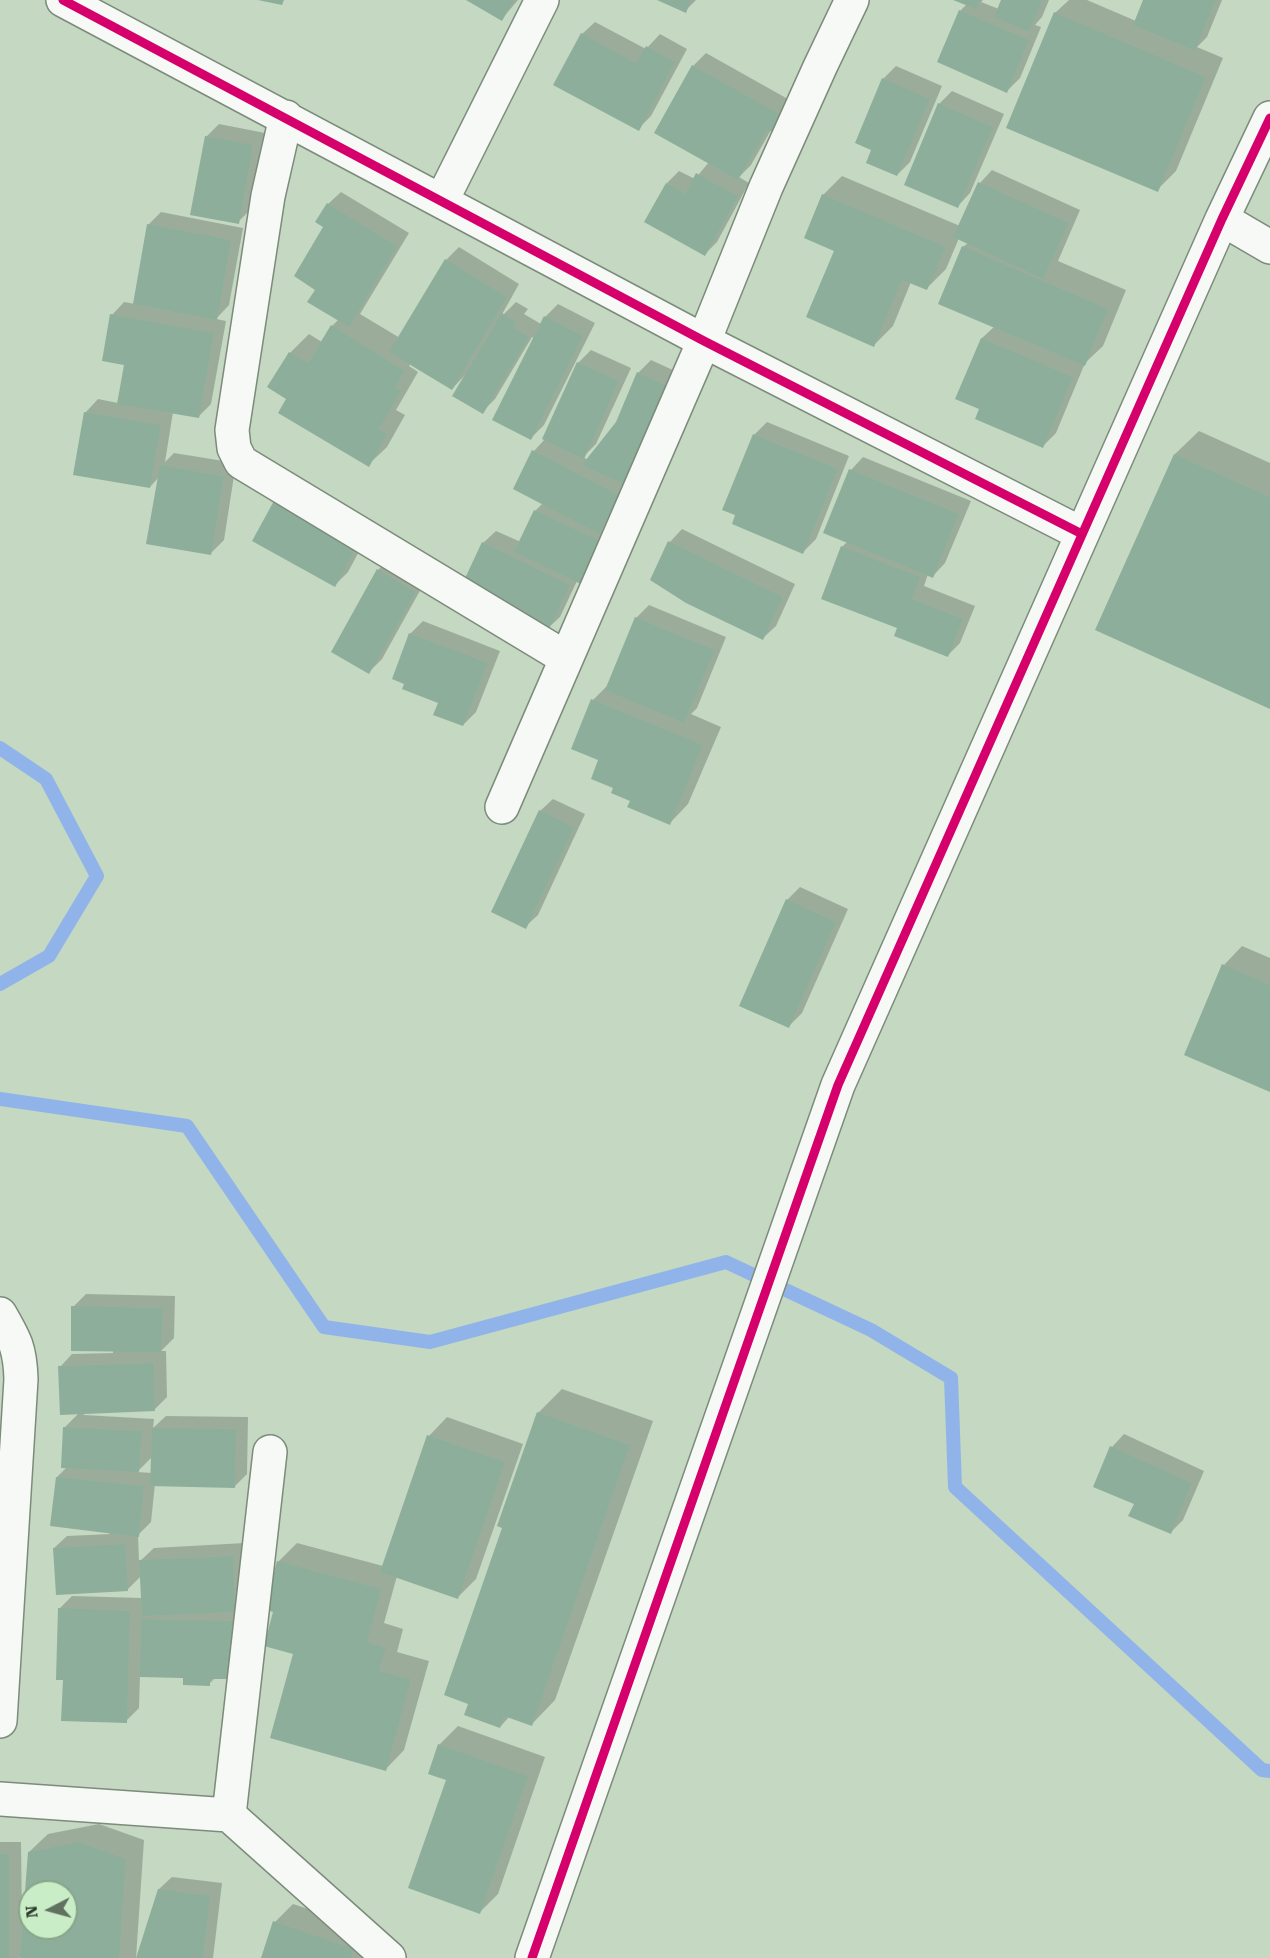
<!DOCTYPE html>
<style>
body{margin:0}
#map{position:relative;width:1270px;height:1958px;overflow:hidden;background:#c4d8c2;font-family:"Roboto Serif",serif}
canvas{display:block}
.north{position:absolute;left:18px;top:1880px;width:60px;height:60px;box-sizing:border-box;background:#c9edc7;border:2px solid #8aa589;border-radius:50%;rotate:264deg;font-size:16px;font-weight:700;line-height:24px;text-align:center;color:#2c3a2b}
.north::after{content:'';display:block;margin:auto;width:21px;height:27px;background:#617160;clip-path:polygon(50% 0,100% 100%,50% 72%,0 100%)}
</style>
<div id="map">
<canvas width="1270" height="1958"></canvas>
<div class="north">N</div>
</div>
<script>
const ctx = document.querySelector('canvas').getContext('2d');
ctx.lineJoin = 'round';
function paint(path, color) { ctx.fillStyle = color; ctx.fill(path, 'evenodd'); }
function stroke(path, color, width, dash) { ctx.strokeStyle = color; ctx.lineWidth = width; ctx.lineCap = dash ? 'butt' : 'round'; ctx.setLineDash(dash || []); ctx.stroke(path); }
paint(new Path2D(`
 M 469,0 L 518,0 L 501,20 Z
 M 660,0 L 696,0 L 685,11 Z
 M 957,0 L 983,0 L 981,2 L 999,9 L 1003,0 L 1049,0 L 1042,17 L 1035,25 L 1041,27 L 1020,78 L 1007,91 L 960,11 L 967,4 Z
 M 1069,0 L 1087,0 L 1136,21 L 1145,0 L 1222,0 L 1207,37 L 1197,47 L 1223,58 L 1176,171 L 1157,190 L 1055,13 Z
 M 595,22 L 646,49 L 660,34 L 687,49 L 651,116 L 638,129 L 582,34 Z
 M 706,53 L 795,103 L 771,130 L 751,165 L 739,177 L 749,183 L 717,242 L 704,255 L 667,183 L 679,171 L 695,179 L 709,162 L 656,132 L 693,66 Z
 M 896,66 L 942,86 L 910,162 L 897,175 L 883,79 Z
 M 952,91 L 1004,114 L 970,193 L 958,206 L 939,104 Z
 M 219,124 L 265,133 L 251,209 L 238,222 L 206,137 Z
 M 992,170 L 1080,210 L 1058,261 L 1126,290 L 1103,346 L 1085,363 L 1056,433 L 1043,446 L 981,409 L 957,399 L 982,338 L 995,326 L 963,247 L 968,243 L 959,238 L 946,269 L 927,288 L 911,282 L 893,326 L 874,345 L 836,250 L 823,195 L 842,176 L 960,226 L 980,183 Z
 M 341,192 L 409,233 L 360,314 L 400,338 L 446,260 L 459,247 L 519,284 L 500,318 L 516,302 L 528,309 L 524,314 L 541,324 L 545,317 L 558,304 L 595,323 L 544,425 L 531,438 L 534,338 L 532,337 L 495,399 L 482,412 L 466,374 L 452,389 L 411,363 L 409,366 L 418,372 L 396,410 L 405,415 L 387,447 L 368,465 L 288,398 L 290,353 L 309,334 L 322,342 L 332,326 L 339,319 L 317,289 L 328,204 Z
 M 161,212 L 243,228 L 229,305 L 216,319 L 226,321 L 211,404 L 198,417 L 173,412 L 165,462 L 174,453 L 236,463 L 224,540 L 211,553 L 159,477 L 150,487 L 75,473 L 86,412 L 98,399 L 118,403 L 126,363 L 112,315 L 124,302 L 135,304 L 148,225 Z
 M 591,350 L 631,368 L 596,444 L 583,457 L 588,460 L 617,422 L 638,373 L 651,360 L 688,377 L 612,519 L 606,525 L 619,531 L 577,581 L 560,617 L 547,629 L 483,543 L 496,531 L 521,542 L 536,510 L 543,503 L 534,451 L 545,439 L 578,363 Z
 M 767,422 L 849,456 L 816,539 L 803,552 L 737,514 L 754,435 Z
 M 1199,431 L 1270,463 L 1270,708 L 1097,629 L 1175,454 Z
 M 863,457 L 971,501 L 945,563 L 933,576 L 928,574 L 924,586 L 975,606 L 960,643 L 948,655 L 899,627 L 842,547 L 848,541 L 825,532 L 851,470 Z
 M 682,529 L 795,584 L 776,626 L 763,638 L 670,542 Z
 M 370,531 L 348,572 L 335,585 L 254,541 Z
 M 391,557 L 427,578 L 382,659 L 369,672 L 378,570 Z
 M 649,605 L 726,637 L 697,708 L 691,714 L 721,727 L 688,804 L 670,823 L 631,800 L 614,787 L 600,759 L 593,700 L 610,683 L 636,618 Z
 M 423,621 L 500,651 L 476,712 L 463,725 L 440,702 L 410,634 Z
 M 553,799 L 585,814 L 538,915 L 525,927 L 540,811 Z
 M 800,887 L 848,909 L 802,1013 L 789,1026 L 787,900 Z
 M 1242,946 L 1270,958 L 1270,1091 L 1224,965 Z
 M 86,1294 L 175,1296 L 174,1338 L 161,1351 L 166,1351 L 167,1397 L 154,1410 L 84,1413 L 84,1415 L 154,1419 L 153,1428 L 166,1416 L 248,1417 L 247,1474 L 235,1486 L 155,1484 L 151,1522 L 138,1535 L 139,1562 L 154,1548 L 245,1543 L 243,1664 L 216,1677 L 209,1684 L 185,1677 L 140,1675 L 139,1708 L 126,1721 L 65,1679 L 59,1609 L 72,1596 L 142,1598 L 142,1575 L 127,1590 L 54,1548 L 67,1536 L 110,1534 L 57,1477 L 68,1466 L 65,1427 L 79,1413 L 60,1367 L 72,1354 L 113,1353 L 113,1350 L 73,1307 ZM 152,1457 L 152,1473 L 137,1472 Z
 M 562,1389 L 653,1421 L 555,1700 L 532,1724 L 510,1716 L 500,1727 L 538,1413 Z
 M 447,1417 L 523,1444 L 476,1579 L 457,1598 L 397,1576 L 384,1623 L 403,1629 L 397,1652 L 429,1661 L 404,1750 L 386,1769 L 295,1653 L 275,1611 L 278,1562 L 297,1543 L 383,1566 L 429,1436 Z
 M 1124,1434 L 1204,1471 L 1183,1520 L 1171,1532 L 1136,1504 L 1095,1486 L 1112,1447 Z
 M 458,1726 L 545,1757 L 498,1894 L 479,1913 L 439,1745 Z
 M 99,1824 L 144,1840 L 136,1958 L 21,1958 L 22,1955 L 19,1958 L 0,1958 L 0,1842 L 21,1842 L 22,1922 L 24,1922 L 29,1852 L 48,1834 ZM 30,1892 L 66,1892 L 66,1928 L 30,1928 Z
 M 172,1877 L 222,1883 L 213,1958 L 138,1958 L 159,1889 Z
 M 293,1904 L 372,1930 L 363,1957 L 366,1958 L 263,1958 L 275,1922 Z`), '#0003');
stroke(new Path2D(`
 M 0,748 L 46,779 L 97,876 L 49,956 L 0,984
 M 0,1099 L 187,1126 L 324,1327 L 430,1342 L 726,1262 L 871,1330 L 951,1378 L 955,1487 L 1262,1770 L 1270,1771`), '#90b4ea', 14);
paint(new Path2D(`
 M 258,0 L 284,0 L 282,5 Z
 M 466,0 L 514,0 L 502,21 Z
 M 657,0 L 691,0 L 686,13 Z
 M 953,0 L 980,0 L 976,9 Z
 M 1001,0 L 1042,0 L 1029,32 L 994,17 Z
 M 1143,0 L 1216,0 L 1195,51 L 1133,25 Z
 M 959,10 L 1029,40 L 1007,93 L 937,62 Z
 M 1054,12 L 1206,77 L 1158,192 L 1006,128 Z
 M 581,33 L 636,63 L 646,46 L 675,62 L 639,131 L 553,85 Z
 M 692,65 L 783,116 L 774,133 L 767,129 L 738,180 L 654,133 Z
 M 882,78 L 930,99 L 897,176 L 866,163 L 871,150 L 855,143 Z
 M 938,103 L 993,127 L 958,208 L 904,185 Z
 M 205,136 L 253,145 L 239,224 L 190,215 Z
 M 696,173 L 738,196 L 705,256 L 644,222 L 666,183 L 685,194 Z
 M 978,182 L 1069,223 L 1043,279 L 953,237 Z
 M 822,194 L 946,247 L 927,290 L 902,280 L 874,347 L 806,317 L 834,251 L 804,238 Z
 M 327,203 L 397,246 L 349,327 L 307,302 L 315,290 L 294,276 L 323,227 L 315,222 Z
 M 147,224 L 231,240 L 217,320 L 133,304 Z
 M 962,246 L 1108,309 L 1085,366 L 938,304 Z
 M 445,259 L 507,297 L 452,390 L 389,352 Z
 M 502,313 L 516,322 L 513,327 L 529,337 L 483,414 L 452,396 Z
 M 110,314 L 214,333 L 199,418 L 117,404 L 124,365 L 102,361 Z
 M 544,316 L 583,336 L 531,440 L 492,420 Z
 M 331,325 L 405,371 L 395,387 L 401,391 L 379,429 L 387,434 L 369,467 L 278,413 L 286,399 L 267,387 L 289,352 L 308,363 Z
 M 981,338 L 1073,377 L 1043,448 L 975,419 L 979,409 L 955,399 Z
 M 577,362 L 619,381 L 584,459 L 542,439 Z
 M 637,372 L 676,390 L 632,488 L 582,465 L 616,422 Z
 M 84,412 L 161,425 L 150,488 L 73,475 Z
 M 753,434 L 838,469 L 803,554 L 732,524 L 735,515 L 722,510 Z
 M 532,450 L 619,495 L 599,534 L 513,489 Z
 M 1174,454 L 1270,497 L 1270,709 L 1095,630 Z
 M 160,465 L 224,476 L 211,555 L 146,544 Z
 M 849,469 L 959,514 L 933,578 L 823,533 Z
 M 275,499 L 358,544 L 335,587 L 252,541 Z
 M 534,510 L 607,544 L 587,587 L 514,552 Z
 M 668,541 L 783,597 L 763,640 L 686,603 L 650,580 Z
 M 482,542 L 570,585 L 548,631 L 460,589 Z
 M 841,546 L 920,577 L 912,599 L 963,619 L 948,657 L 894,636 L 897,628 L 821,599 Z
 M 377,569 L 416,592 L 369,674 L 331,652 Z
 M 635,617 L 715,650 L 684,723 L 605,690 Z
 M 409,633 L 488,663 L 463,726 L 433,715 L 438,703 L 402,689 L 404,684 L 392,679 Z
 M 591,699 L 703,745 L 670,825 L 627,807 L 630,801 L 611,793 L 613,788 L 591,779 L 598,760 L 571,749 Z
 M 539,810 L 574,827 L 526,929 L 491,912 Z
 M 786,899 L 836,922 L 789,1028 L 739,1006 Z
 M 1222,964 L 1270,985 L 1270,1092 L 1184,1055 Z
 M 71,1306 L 163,1308 L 161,1352 L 71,1351 Z
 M 154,1363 L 155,1411 L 60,1415 L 58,1366 Z
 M 537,1412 L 630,1445 L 532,1726 L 504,1716 L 500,1728 L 464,1715 L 468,1704 L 444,1695 L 502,1528 L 497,1526 Z
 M 63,1427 L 142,1431 L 139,1472 L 61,1468 Z
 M 152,1428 L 236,1429 L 235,1488 L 150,1486 Z
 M 427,1435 L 505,1462 L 458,1599 L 380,1572 Z
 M 1110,1446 L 1192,1483 L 1171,1534 L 1128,1516 L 1134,1504 L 1093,1487 Z
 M 56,1477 L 144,1486 L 139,1537 L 50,1526 Z
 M 125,1544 L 128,1591 L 56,1595 L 53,1548 Z
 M 233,1556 L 235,1612 L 142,1616 L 139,1560 Z
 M 277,1561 L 381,1589 L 367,1642 L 386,1648 L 379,1671 L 411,1679 L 386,1771 L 270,1738 L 293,1654 L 264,1646 L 273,1612 L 264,1609 Z
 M 58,1608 L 130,1611 L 127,1723 L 61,1721 L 63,1680 L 56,1680 Z
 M 141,1619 L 232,1621 L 231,1679 L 210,1679 L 210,1686 L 183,1685 L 183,1678 L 140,1677 Z
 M 438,1744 L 528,1776 L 480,1914 L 408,1888 L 446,1780 L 428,1774 Z
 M 79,1842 L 126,1859 L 119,1958 L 20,1958 L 28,1852 ZM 30,1892 L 66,1892 L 66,1928 L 30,1928 Z
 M 0,1854 L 9,1854 L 9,1958 L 0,1958 Z
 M 158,1889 L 210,1896 L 203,1958 L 136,1958 Z
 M 273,1921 L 354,1949 L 351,1958 L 261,1958 Z`), '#8cae9b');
const street = new Path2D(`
 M 63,0 L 704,341 L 1082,534
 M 286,117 L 268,196 L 232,430 L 234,448 L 241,462 L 566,658
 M 442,200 L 542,0
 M 1222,219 L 1270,247
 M 502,807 L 704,341 L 766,187 L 820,67 L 852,0
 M 0,1314 C 15,1340 20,1348 21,1379 L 0,1721
 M 0,1799 L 229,1815 L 389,1958
 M 229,1815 L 270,1452
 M 532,1958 L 838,1085 L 1222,219 L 1270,118`);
stroke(street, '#7c8b7a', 36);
stroke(street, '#f6f9f6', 33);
stroke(new Path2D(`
 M 63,0 L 704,341 L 1082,534
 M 532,1958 L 838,1085 L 1222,219 L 1270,118`), '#d6006c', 9);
</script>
